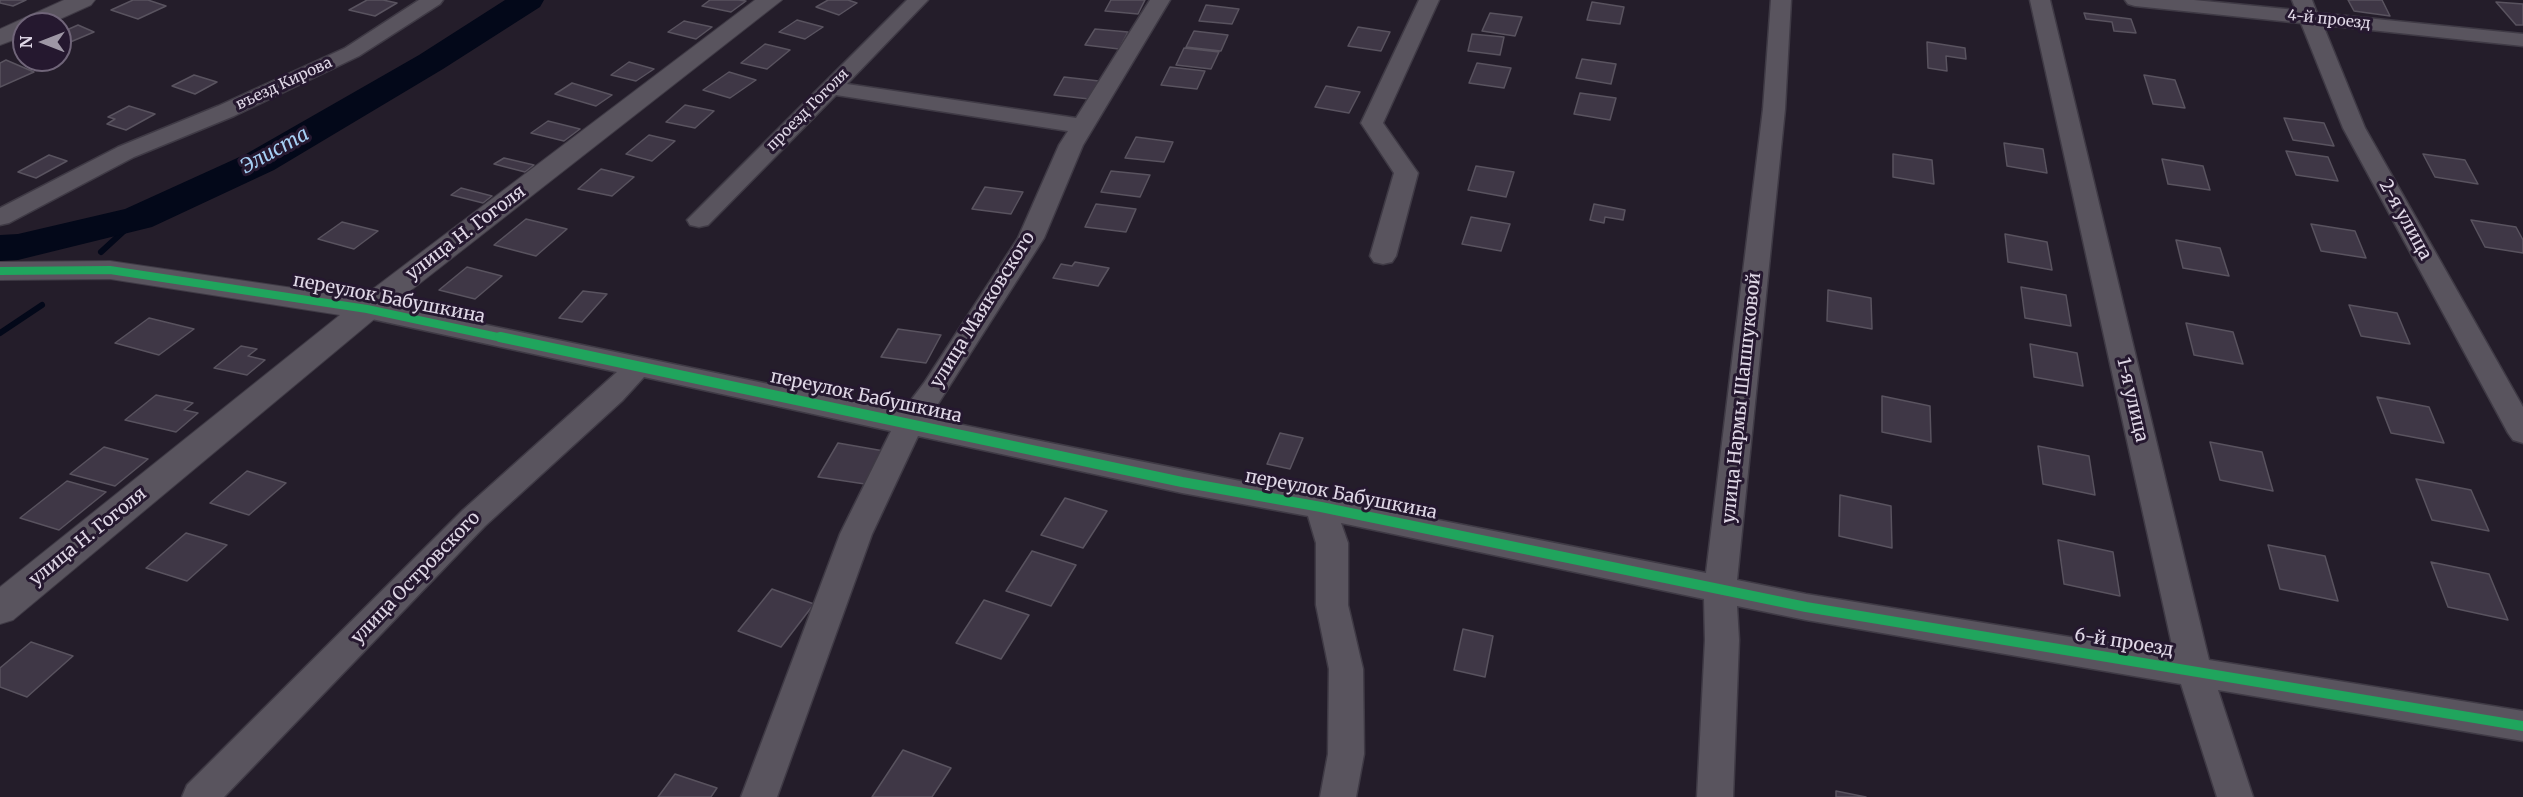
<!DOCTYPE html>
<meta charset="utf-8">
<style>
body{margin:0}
#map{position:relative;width:2523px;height:797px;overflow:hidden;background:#241d2a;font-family:Merriweather,serif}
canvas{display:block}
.north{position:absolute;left:12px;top:12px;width:60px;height:60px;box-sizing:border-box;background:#25182f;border:2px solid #706579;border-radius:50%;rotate:270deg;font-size:16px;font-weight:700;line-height:24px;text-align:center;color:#e0d8e7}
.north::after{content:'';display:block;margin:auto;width:21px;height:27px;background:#9e97a5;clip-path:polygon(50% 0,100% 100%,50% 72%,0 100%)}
</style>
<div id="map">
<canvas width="2523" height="797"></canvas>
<div class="north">N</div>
</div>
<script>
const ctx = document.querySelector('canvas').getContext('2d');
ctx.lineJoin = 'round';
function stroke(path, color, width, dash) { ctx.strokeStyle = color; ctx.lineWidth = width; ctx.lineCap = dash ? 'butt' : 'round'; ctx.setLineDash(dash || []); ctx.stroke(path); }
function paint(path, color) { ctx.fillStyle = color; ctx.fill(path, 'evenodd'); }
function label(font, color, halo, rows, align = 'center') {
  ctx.font = font + ' Merriweather,serif'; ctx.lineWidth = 6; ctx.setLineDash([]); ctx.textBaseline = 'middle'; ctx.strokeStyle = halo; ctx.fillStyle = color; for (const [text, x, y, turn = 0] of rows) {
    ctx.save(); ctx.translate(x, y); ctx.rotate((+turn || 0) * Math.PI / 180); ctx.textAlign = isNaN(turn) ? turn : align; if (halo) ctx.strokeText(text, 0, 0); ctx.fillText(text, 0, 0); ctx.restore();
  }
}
stroke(new Path2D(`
 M 101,252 L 138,218
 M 0,333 L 42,305`), '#030819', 6);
paint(new Path2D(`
 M 505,0 L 544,0 L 540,7 L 443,69 L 274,170 L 152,227 L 18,260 L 0,261 L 0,235 L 18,234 L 125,209 L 246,154 L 419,55 Z`), '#030819');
const building = new Path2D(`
 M 0,0 L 26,0 L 13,6 L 0,3 Z
 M 133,0 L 148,0 L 166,6 L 138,19 L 111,10 Z
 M 367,0 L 383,0 L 397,3 L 375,16 L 349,10 Z
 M 710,0 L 739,0 L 746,1 L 731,12 L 702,6 Z
 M 828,0 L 848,0 L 857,3 L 839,15 L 816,7 Z
 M 1111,0 L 1145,0 L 1138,14 L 1105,11 Z
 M 2348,0 L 2382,0 L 2390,16 L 2354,11 Z
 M 1592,2 L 1624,7 L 1620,24 L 1587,20 Z
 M 2496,2 L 2523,4 L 2523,25 L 2516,25 Z
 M 1206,5 L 1239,9 L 1232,24 L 1199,21 Z
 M 1490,13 L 1522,17 L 1515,36 L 1482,31 Z
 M 2084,13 L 2131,19 L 2136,33 L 2114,31 L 2112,22 L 2086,19 Z
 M 797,20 L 823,27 L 805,39 L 779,32 Z
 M 684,21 L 712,27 L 696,39 L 668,32 Z
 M 78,25 L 94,32 L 68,43 L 60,40 L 60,33 Z
 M 1358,27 L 1390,32 L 1381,51 L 1348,46 Z
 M 1095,29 L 1128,32 L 1119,49 L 1085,45 Z
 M 1194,31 L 1228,35 L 1221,51 L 1186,47 Z
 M 1472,34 L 1504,37 L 1500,55 L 1468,51 Z
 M 1927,42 L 1965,48 L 1966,59 L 1946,56 L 1947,71 L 1928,68 Z
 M 765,44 L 790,50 L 767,69 L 741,63 Z
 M 1184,48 L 1219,52 L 1211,69 L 1176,65 Z
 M 1582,59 L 1616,64 L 1611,84 L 1576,78 Z
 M 6,60 L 34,72 L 0,87 L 0,63 Z
 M 629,62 L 654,69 L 636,81 L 611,75 Z
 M 1477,63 L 1511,68 L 1504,88 L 1469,83 Z
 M 1170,67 L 1205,71 L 1197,89 L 1161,85 Z
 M 729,72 L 756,80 L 730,98 L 703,90 Z
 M 194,75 L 217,82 L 195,94 L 172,86 Z
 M 2144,75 L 2175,80 L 2185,108 L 2153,104 Z
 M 1064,77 L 1099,81 L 1089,99 L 1054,95 Z
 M 572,83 L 612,95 L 596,106 L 555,94 Z
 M 1326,86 L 1360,92 L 1349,113 L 1315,107 Z
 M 1580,93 L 1616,98 L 1610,120 L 1574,114 Z
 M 685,105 L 714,111 L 695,128 L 666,122 Z
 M 129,106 L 155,114 L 126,130 L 107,124 L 115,119 L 108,117 Z
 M 2284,118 L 2324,123 L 2334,146 L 2293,140 Z
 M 548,121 L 580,129 L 564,141 L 531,133 Z
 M 649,135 L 675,141 L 652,161 L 626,154 Z
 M 1136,137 L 1173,142 L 1164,162 L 1125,158 Z
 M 2004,143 L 2043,149 L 2047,173 L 2007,166 Z
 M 2286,151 L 2328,157 L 2338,181 L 2296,175 Z
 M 1893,154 L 1932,160 L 1934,184 L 1893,177 Z
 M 2423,154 L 2465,160 L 2478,184 L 2435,177 Z
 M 49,155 L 67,161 L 36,178 L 18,172 Z
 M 504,158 L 534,165 L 525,172 L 494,164 Z
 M 2162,159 L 2203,166 L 2210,190 L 2168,184 Z
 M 1476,166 L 1514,172 L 1506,197 L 1468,190 Z
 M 601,169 L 634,177 L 612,196 L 578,189 Z
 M 1111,171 L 1150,175 L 1140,197 L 1101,192 Z
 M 985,187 L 1023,192 L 1011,214 L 972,209 Z
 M 461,188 L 492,196 L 483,203 L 451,195 Z
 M 1096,204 L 1136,209 L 1126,232 L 1085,227 Z
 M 1594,204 L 1625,210 L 1623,220 L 1605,217 L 1604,223 L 1590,220 Z
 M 1471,217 L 1510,224 L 1501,251 L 1462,244 Z
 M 526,219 L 567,229 L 536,256 L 494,245 Z
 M 2471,220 L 2516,227 L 2523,240 L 2523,253 L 2485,247 Z
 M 342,222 L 378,231 L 354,249 L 318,239 Z
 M 2311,224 L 2355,231 L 2366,258 L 2321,251 Z
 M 2005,234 L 2047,242 L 2052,270 L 2008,262 Z
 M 2176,240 L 2220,248 L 2229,276 L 2183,268 Z
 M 1075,262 L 1109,268 L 1098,286 L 1053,278 L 1061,264 L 1072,266 Z
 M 467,267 L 502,276 L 475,299 L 439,290 Z
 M 2021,287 L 2066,295 L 2071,326 L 2025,318 Z
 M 1828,290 L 1871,298 L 1872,329 L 1827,321 Z
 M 583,291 L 607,294 L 582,322 L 559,318 Z
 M 2349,305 L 2397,313 L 2410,344 L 2361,336 Z
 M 149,318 L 194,329 L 159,355 L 115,343 Z
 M 2186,323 L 2233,332 L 2243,364 L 2194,355 Z
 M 898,329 L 941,335 L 926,363 L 881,357 Z
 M 2030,344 L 2077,353 L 2083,386 L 2034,377 Z
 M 241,346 L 257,349 L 248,356 L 265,360 L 247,375 L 214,368 Z
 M 156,395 L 193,403 L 184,410 L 198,413 L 176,432 L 125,420 Z
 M 1882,396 L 1930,406 L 1931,442 L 1882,432 Z
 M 2377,397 L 2429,407 L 2444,443 L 2391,433 Z
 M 1280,433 L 1303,438 L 1290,469 L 1267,464 Z
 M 2210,442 L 2262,452 L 2273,491 L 2220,480 Z
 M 838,443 L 884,451 L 865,484 L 818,477 Z
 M 2038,446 L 2089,456 L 2095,495 L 2043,484 Z
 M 104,447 L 148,459 L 115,486 L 70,474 Z
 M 247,471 L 286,483 L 249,515 L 210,503 Z
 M 2416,479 L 2471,490 L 2489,531 L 2432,520 Z
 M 67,481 L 106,492 L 59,530 L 20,518 Z
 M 1840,495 L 1891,506 L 1892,548 L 1839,536 Z
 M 1065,498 L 1107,511 L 1083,548 L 1041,535 Z
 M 186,533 L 227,545 L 187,581 L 146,568 Z
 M 2058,540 L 2113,552 L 2120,596 L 2064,584 Z
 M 2268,545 L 2325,556 L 2338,601 L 2280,589 Z
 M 1032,551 L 1076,565 L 1051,606 L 1006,591 Z
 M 2431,562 L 2489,574 L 2508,620 L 2448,607 Z
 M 772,589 L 814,604 L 781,647 L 738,631 Z
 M 984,600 L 1029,615 L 1001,659 L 956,643 Z
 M 1463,629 L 1493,636 L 1485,677 L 1454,670 Z
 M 31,642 L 73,656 L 27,697 L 0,687 L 0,668 Z
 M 903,750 L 951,768 L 932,797 L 872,797 Z
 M 675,774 L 717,788 L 711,797 L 658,797 Z
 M 1836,791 L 1866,797 L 1836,797 Z`);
paint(building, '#3f3746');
stroke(building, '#59535f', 1.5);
const street = new Path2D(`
 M 419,0 L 443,0 L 440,4 L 359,56 L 234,116 L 134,157 L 9,223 L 0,225 L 0,208 L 118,147 L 218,106 L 345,48 Z
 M 907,0 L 928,0 L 847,84 L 1076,118 L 1150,0 L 1170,0 L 1083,145 L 1044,238 L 929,418 C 1187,472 1447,521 1706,573 L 1763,109 L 1771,0 L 1791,0 L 1785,109 L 1737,580 L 1806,594 L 2174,654 L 2030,0 L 2050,0 L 2209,660 L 2523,711 L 2523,741 L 2218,690 L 2253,797 L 2217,797 L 2181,684 L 1806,620 L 1737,606 L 1739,640 L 1733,797 L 1697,797 L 1705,640 L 1704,599 L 1341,523 L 1348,543 L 1348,605 L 1363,669 L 1364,754 L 1356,797 L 1320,797 L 1328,754 L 1329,669 L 1316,605 L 1316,543 L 1308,516 L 1182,493 L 918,436 L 872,534 L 777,797 L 741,797 L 840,534 L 891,431 L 644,377 L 622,401 L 485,526 L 224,797 L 182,797 L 187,785 L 463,510 L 617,372 L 367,318 L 358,315 L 354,309 L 358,303 L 367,300 L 902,412 L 924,383 L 1018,238 L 1059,145 L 1068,131 L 836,95 L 708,225 L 699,227 L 690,225 L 687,220 Z
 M 1419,0 L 1439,0 L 1383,123 L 1418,173 L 1396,256 L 1392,262 L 1383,264 L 1374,262 L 1370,256 L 1394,173 L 1361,123 Z
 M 2125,0 L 2194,0 L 2296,10 L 2292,0 L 2312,0 L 2317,13 L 2523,34 L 2523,46 L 2323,25 L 2365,128 L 2523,407 L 2523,443 L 2513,440 L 2508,433 L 2343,128 L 2301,23 L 2135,6 L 2128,4 Z`);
const secondary = new Path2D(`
 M 64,0 L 95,0 L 91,5 L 49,24 L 24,24 L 24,36 L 0,45 L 0,29 Z
 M 755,0 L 782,0 L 378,316 L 13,620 L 0,624 L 0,587 L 340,315 L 110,279 L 0,280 L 0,262 L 110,261 L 361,298 Z`);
stroke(street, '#3f3a45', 3);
stroke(secondary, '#3f3a45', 2);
paint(street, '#59545e');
paint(secondary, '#59545e');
stroke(new Path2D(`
 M 0,271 L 110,270 L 367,309 L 507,339`), '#20a55d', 8);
stroke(new Path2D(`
 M 500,337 L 1182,482 L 1321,507 L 1806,607 L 2523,726`), '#20a55d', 10);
label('15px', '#e0d8e7', '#25182f', [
 ["4-й проезд",2329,20,6],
 ["въезд Кирова",284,84,-25],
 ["проезд Гоголя",808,110,-45]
]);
label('18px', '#e0d8e7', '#25182f', [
 ["2-я улица",2405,220,61],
 ["улица Н. Гоголя",466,233,-37],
 ["переулок Бабушкина",389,299,11],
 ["улица Маяковского",983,310,-58],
 ["переулок Бабушкина",866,397,12],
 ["улица Нармы Шапшуковой",1742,398,-84],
 ["1-я улица",2132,400,77],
 ["переулок Бабушкина",1341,495,11],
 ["улица Н. Гоголя",88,537,-39],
 ["улица Островского",416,578,-46],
 ["6-й проезд",2124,643,9]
]);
label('italic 20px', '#a6cff4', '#25182f', [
 ["Элиста",275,151,-29]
]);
</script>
